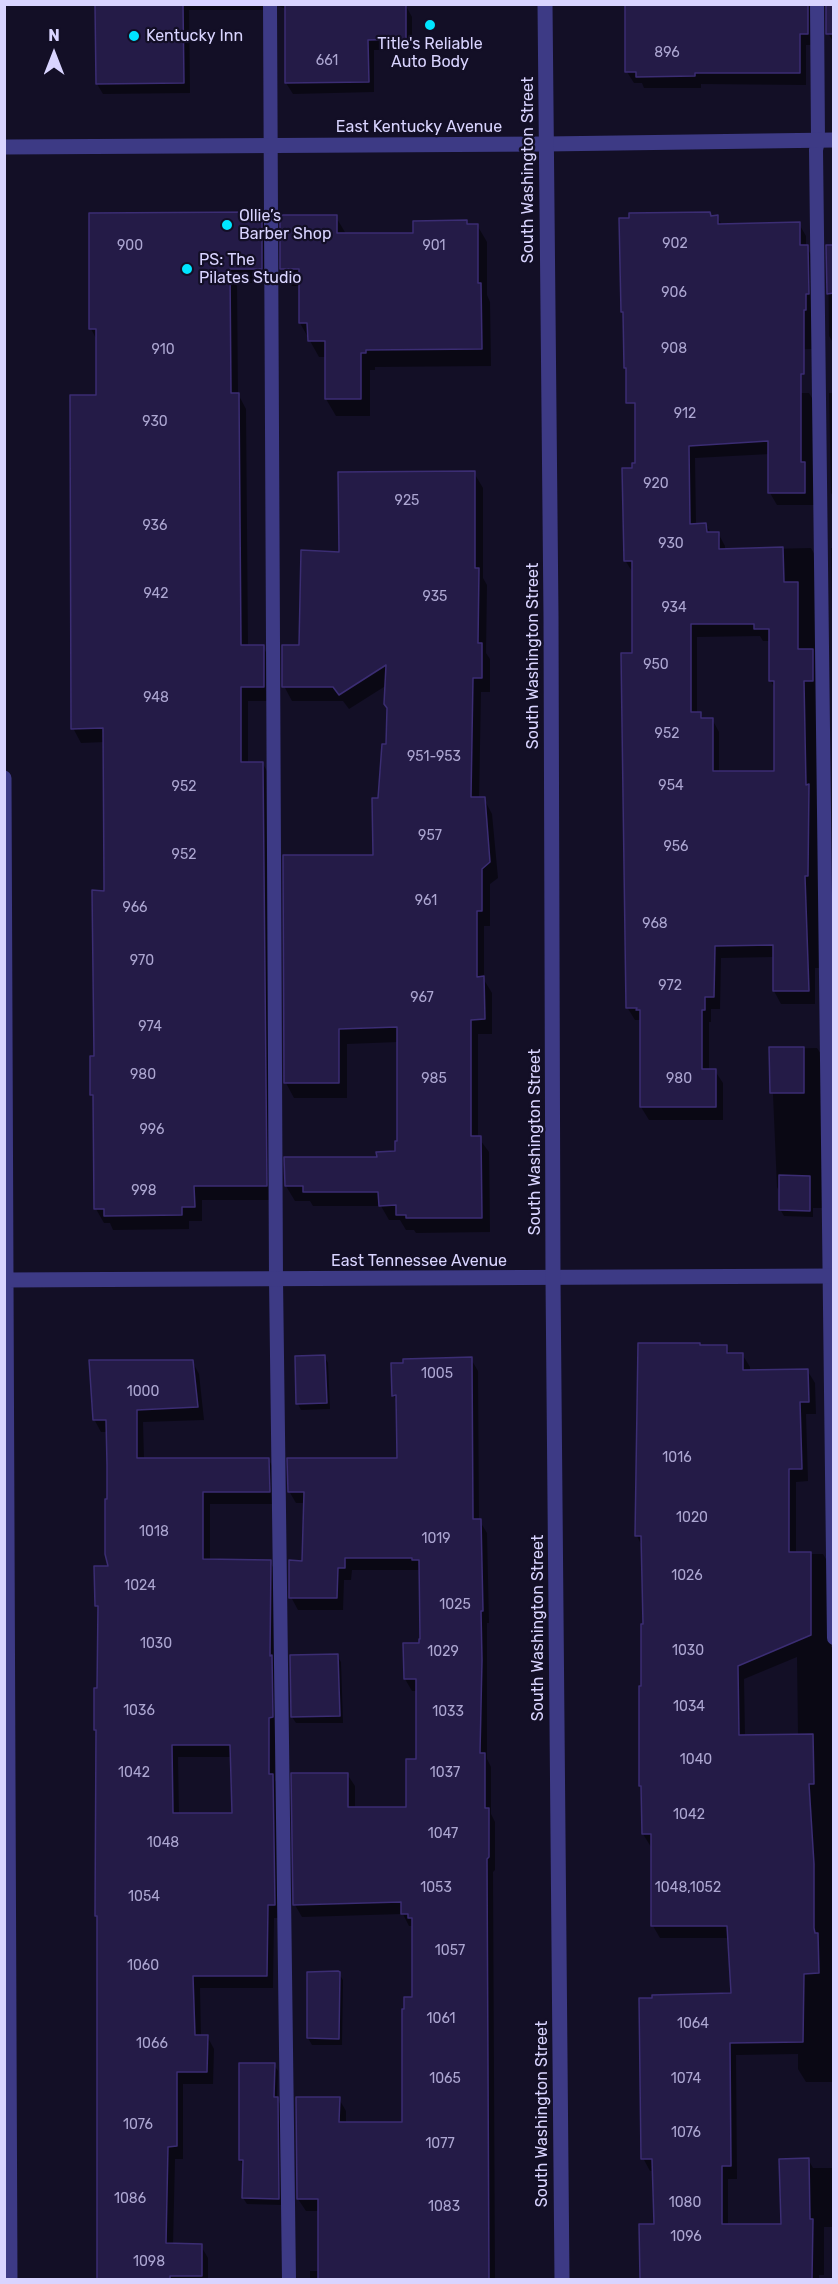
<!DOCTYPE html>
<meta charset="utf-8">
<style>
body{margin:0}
#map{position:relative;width:838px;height:2284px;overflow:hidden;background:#130f26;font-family:Rubik,sans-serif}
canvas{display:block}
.frame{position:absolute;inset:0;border:6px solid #d9d4ff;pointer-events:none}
.north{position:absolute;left:24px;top:24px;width:60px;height:60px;-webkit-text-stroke:4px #130f26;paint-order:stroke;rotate:0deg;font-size:16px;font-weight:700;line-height:24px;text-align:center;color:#d9d4ff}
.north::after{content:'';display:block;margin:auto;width:21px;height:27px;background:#d9d4ff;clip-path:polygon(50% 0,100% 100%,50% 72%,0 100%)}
</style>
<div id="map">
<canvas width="838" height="2284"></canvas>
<div class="frame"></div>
<div class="north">N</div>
</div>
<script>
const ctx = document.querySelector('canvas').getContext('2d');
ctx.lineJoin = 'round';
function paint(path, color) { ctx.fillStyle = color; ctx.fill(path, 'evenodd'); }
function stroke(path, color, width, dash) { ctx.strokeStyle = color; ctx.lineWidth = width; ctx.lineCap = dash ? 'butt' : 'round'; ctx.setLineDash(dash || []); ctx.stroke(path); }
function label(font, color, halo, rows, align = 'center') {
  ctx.font = font + ' Rubik,sans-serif'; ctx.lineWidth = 4.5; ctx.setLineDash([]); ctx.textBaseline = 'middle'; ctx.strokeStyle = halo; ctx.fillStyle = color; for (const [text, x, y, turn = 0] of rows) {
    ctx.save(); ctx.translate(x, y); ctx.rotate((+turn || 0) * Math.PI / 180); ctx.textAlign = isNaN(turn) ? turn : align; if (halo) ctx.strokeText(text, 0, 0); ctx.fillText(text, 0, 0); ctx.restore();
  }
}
paint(new Path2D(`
 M 97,4 L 373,4 L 373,7 L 406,6 L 412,17 L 412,49 L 374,50 L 374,92 L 293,94 L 286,83 L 286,9 L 276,5 L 269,10 L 189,10 L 190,93 L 103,94 L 97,84 Z
 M 626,4 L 834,4 L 834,43 L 828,33 L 827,7 L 824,6 L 814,45 L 806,45 L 806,85 L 701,84 L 701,88 L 644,88 L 642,83 L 634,83 L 627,72 Z
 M 258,213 L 269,231 L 270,283 L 237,283 L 238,394 L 246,409 L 248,647 L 263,647 L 271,661 L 272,701 L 248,701 L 248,764 L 263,764 L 271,778 L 274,1200 L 202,1200 L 202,1221 L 189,1221 L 189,1229 L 113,1230 L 110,1223 L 104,1223 L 96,1209 L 94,1100 L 91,1095 L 105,892 L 105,742 L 81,743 L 73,728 L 98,396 L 97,340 L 91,329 Z
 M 336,217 L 346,234 L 414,235 L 466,222 L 468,225 L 477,225 L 487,242 L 487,295 L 490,302 L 491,366 L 375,367 L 375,370 L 370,370 L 370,416 L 336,416 L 326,399 L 326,357 L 319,357 L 300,323 L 300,286 L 292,286 L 282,269 Z
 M 711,217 L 717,217 L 722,225 L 799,224 L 806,236 L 806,247 L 814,259 L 815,349 L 632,352 Z
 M 828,246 L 834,246 L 834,344 L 829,336 Z
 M 636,393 L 809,393 L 816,405 L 818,505 L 777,505 L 770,493 L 770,454 L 695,458 L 696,525 L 706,525 L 711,533 L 718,533 L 725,546 L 725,550 L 811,548 L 818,561 L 823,968 L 815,968 L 815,1004 L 781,1004 L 774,991 L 774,957 L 721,958 L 720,1009 L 711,1009 L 711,1022 L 709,1022 L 709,1071 L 715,1071 L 723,1083 L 723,1120 L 649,1120 L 641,1107 L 641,1020 L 635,1020 L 627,1007 L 633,655 L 633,573 L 625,560 L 633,469 L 636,465 ZM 760,636 L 763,641 L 770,641 L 770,680 L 776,690 L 776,772 L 719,772 L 719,732 L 712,719 L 704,719 L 700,714 L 697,714 L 697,637 Z
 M 829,393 L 834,393 L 834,498 L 831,493 Z
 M 474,473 L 483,488 L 483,578 L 487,585 L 486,653 L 490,659 L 490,692 L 481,692 L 479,799 L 484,799 L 492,814 L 498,878 L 490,884 L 490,926 L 484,926 L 484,980 L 492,993 L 492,1034 L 478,1034 L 478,1137 L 489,1152 L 490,1232 L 416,1233 L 414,1230 L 406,1230 L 400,1220 L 389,1220 L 381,1206 L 313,1206 L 310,1201 L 295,1201 L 286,1186 L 396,1153 L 398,1142 L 398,1042 L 347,1044 L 347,1098 L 294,1098 L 286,1083 L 375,856 L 387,745 L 388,708 L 387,685 L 349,709 L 343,701 L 292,701 L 284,686 L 340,553 Z
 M 831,548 L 834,548 L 834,728 Z
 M 817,1048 L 821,1054 L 823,1208 L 813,1208 L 813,1217 L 784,1216 L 780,1209 L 780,1193 L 777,1187 L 771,1049 Z
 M 700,1347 L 726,1347 L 730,1354 L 742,1354 L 750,1367 L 750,1372 L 807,1370 L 815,1383 L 816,1414 L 806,1414 L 808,1481 L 796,1482 L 796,1554 L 823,1554 L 830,1566 L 831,1647 L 834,1648 L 834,2082 L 806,2082 L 798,2069 L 798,2054 L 736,2055 L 737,2179 L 728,2179 L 728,2226 L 782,2226 L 808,2159 L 813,2168 L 834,2168 L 834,2227 L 824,2227 L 824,2275 L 819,2275 L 819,2280 L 640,2280 L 655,2226 L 654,2171 L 650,2171 L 643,2158 L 654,1999 L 733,1995 L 729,1938 L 660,1938 L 653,1926 L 653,1847 L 651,1847 L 643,1834 L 643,1790 L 640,1786 L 645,1625 L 642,1546 L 637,1536 L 636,1505 ZM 797,1657 L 798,1736 L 745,1737 L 744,1679 Z
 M 324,1356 L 328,1363 L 330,1409 L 301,1410 L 298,1404 Z
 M 471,1359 L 478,1371 L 479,1520 L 487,1533 L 489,1623 L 487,1623 L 487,1759 L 491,1767 L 491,1814 L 495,1822 L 495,1870 L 493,1872 L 495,2280 L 310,2280 L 310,2271 L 319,2271 L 319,2211 L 306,2211 L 298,2199 L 339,2099 L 346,2111 L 346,2123 L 403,2123 L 414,1999 L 414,1926 L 409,1926 L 403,1914 L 302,1917 L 295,1905 L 293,1775 L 347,1774 L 355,1786 L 355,1808 L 407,1808 L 417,1760 L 417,1691 L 412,1691 L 405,1679 L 420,1644 L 419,1570 L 352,1570 L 351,1580 L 344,1580 L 343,1610 L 298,1610 L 291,1597 L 304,1562 L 305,1503 L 296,1503 L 289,1491 L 399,1459 L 398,1403 L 393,1395 Z
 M 192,1361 L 199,1374 L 204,1420 L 143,1422 L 144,1459 L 268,1459 L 276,1472 L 276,1504 L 210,1504 L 210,1561 L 270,1562 L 277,1574 L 275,1780 L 280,1788 L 281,1918 L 274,1918 L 273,1988 L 200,1988 L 201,2037 L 207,2036 L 214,2049 L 213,2084 L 183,2084 L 183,2159 L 175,2159 L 173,2245 L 201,2246 L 208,2258 L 208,2280 L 99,2280 L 98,1920 L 96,1916 L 97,1733 L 95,1730 L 99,1690 L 100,1611 L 96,1605 L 110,1568 L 107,1432 L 101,1432 L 94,1419 ZM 178,1757 L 232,1757 L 234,1815 L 179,1815 Z
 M 337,1656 L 341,1662 L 343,1723 L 296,1723 L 292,1717 Z
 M 339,1974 L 343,1980 L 342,2045 L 312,2045 L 308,2038 Z
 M 274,2065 L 278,2071 L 277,2099 L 281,2105 L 282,2205 L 247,2204 L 243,2198 L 244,2167 L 240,2160 Z`), '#0007');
const building = new Path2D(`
 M 95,4 L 183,4 L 184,83 L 96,84 Z
 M 625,4 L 808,4 L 808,34 L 800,34 L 800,73 L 695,73 L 695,76 L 636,77 L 636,72 L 625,72 Z
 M 826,4 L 834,4 L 834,34 L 826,34 Z
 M 285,5 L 406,5 L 406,39 L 368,40 L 369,82 L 285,83 Z
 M 259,212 L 259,215 L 262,215 L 262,269 L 230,269 L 231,393 L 239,393 L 241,645 L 264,645 L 264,687 L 241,687 L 241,762 L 263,762 L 267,1186 L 194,1186 L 195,1207 L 182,1207 L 182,1215 L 104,1216 L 104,1209 L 94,1209 L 93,1095 L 90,1095 L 90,1056 L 94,1056 L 92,890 L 104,891 L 104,884 L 103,728 L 71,729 L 70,395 L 96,395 L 96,329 L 89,329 L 89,213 Z
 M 710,212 L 711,216 L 718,215 L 718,224 L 800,222 L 800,245 L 808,245 L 809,294 L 806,294 L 806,310 L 804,310 L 804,374 L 801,374 L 801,462 L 805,462 L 805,493 L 768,493 L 768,441 L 689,446 L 690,524 L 706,523 L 707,532 L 719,532 L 719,549 L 783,547 L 784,582 L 798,582 L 798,649 L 813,649 L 813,681 L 804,681 L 806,785 L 809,784 L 808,876 L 805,876 L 809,991 L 773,991 L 773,945 L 715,946 L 714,997 L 705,997 L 705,1010 L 702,1010 L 702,1069 L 716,1069 L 716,1107 L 640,1107 L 640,1010 L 636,1010 L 637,1008 L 626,1008 L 621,653 L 632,653 L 632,561 L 624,561 L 622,468 L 632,468 L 632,463 L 635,463 L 635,403 L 626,403 L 626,368 L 624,368 L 623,312 L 621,312 L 619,218 L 629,218 L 629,213 ZM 691,624 L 754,624 L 754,629 L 769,629 L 769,681 L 774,681 L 774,771 L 713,771 L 713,718 L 701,718 L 701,712 L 691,712 Z
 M 280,215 L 337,215 L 337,233 L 413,233 L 413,221 L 467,220 L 467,224 L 478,224 L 478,283 L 481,283 L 482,349 L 366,350 L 366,353 L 361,353 L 361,399 L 325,399 L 325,341 L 308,341 L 307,323 L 299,323 L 299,269 L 280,269 Z
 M 826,245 L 834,245 L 834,293 L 827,294 Z
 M 475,471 L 475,568 L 479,568 L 478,643 L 482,643 L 482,678 L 473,678 L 471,797 L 485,797 L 490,862 L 482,869 L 482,911 L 477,911 L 477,977 L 484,976 L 485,1019 L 471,1020 L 471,1136 L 481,1136 L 482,1218 L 406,1218 L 406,1215 L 396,1215 L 396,1205 L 379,1206 L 378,1192 L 303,1192 L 303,1186 L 285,1186 L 284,1157 L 377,1157 L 376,1152 L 395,1151 L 395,1141 L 397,1141 L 397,1027 L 339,1029 L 339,1083 L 284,1083 L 283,855 L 373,855 L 372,798 L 378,798 L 382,744 L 386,744 L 387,708 L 384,704 L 386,665 L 339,695 L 333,687 L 282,687 L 282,645 L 299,645 L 301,550 L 339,552 L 338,472 Z
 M 769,1047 L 804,1047 L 804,1093 L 770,1093 Z
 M 779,1175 L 810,1176 L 810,1211 L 779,1210 Z
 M 638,1343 L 700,1343 L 700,1345 L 727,1345 L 727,1353 L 743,1353 L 743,1370 L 808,1369 L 809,1402 L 800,1402 L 802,1469 L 789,1469 L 789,1552 L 811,1552 L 811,1635 L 738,1666 L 739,1735 L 813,1734 L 814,1784 L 809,1784 L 814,1864 L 814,1928 L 815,1933 L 818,1933 L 819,1973 L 804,1974 L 803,2042 L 730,2043 L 731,2166 L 722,2166 L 722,2224 L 781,2224 L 779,2159 L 809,2158 L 810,2219 L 813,2219 L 812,2280 L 640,2280 L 639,2224 L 654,2224 L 652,2159 L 641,2159 L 639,1998 L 652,1998 L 652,1995 L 731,1993 L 727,1926 L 651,1926 L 651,1834 L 642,1834 L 641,1786 L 639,1786 L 639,1686 L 641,1686 L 641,1624 L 643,1624 L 641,1536 L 635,1536 Z
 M 325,1355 L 327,1403 L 296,1404 L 295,1356 Z
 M 472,1357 L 473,1519 L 481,1519 L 483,1611 L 481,1611 L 482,1660 L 480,1753 L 485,1753 L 485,1808 L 489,1808 L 489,1857 L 487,1859 L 489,2280 L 318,2280 L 318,2199 L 297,2199 L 296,2097 L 340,2097 L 339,2122 L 402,2122 L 402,2009 L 404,2009 L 404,1997 L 412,1997 L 412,1918 L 408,1918 L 408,1914 L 401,1914 L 401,1902 L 293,1905 L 291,1773 L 348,1773 L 348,1807 L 406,1807 L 406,1759 L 416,1759 L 416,1679 L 404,1679 L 403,1643 L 419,1643 L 419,1639 L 420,1639 L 419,1560 L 412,1560 L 412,1558 L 345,1558 L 345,1568 L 338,1568 L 337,1598 L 289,1598 L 289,1560 L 302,1561 L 304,1492 L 288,1492 L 287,1458 L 397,1458 L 396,1395 L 392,1396 L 391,1363 L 403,1363 L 403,1359 Z
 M 89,1360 L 193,1360 L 198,1407 L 137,1410 L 137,1458 L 269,1458 L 270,1492 L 203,1492 L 203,1559 L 271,1560 L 270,1656 L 272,1655 L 273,1717 L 269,1718 L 269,1774 L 273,1774 L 275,1905 L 268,1905 L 267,1976 L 193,1976 L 195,2035 L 208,2035 L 207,2072 L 177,2072 L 177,2146 L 168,2147 L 166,2243 L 202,2244 L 202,2276 L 170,2276 L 170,2280 L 97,2280 L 97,1916 L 95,1916 L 96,1730 L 94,1730 L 94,1688 L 97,1688 L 98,1606 L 95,1606 L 94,1566 L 108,1566 L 105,1554 L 105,1499 L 107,1499 L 107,1465 L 106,1420 L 93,1420 ZM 172,1745 L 230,1745 L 232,1813 L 173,1813 Z
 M 338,1654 L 340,1716 L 291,1717 L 290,1655 Z
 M 338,1971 L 340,1972 L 339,2039 L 307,2038 L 307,1972 Z
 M 239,2063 L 275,2063 L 274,2097 L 278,2097 L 279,2199 L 242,2198 L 243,2160 L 239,2160 Z`);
paint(building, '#241b47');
stroke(building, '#3b2d73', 1.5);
stroke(new Path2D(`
 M 270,4 L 276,1279 L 289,2280
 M 817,4 L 818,141 L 816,150 L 834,1638`), '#3d3a85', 14);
stroke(new Path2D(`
 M 4,147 L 546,144 L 834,140
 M 4,778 L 10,2280
 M 4,1280 L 834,1276`), '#3d3a85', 15);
stroke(new Path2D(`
 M 545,4 L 551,616 L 553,1279 L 562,2280`), '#3d3a85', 15);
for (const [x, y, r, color] of [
 [430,25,6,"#00e5ff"],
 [134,36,6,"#00e5ff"],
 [227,225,6,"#00e5ff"],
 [187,269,6,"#00e5ff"]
]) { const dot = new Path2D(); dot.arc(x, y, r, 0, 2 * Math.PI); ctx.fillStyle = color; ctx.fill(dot); stroke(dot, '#130f26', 2); }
label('14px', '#aca6d1', null, [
 ["896",667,53],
 ["661",327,61],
 ["902",675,244],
 ["900",130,246],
 ["901",434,246],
 ["906",674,293],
 ["908",674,349],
 ["910",163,350],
 ["912",685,414],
 ["930",155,422],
 ["920",656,484],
 ["925",407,501],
 ["936",155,526],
 ["930",671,544],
 ["942",156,594],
 ["935",435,597],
 ["934",674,608],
 ["950",656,665],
 ["948",156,698],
 ["952",667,734],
 ["951-953",434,757],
 ["954",671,786],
 ["952",184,787],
 ["957",430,836],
 ["956",676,847],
 ["952",184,855],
 ["961",426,901],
 ["966",135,908],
 ["968",655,924],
 ["970",142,961],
 ["972",670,986],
 ["967",422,998],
 ["974",150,1027],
 ["980",143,1075],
 ["985",434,1079],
 ["980",679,1079],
 ["996",152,1130],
 ["998",144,1191],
 ["1005",437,1374],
 ["1000",143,1392],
 ["1016",677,1458],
 ["1020",692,1518],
 ["1018",154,1532],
 ["1019",436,1539],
 ["1026",687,1576],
 ["1024",140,1586],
 ["1025",455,1605],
 ["1030",156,1644],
 ["1030",688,1651],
 ["1029",443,1652],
 ["1034",689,1707],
 ["1036",139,1711],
 ["1033",448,1712],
 ["1040",696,1760],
 ["1042",134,1773],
 ["1037",445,1773],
 ["1042",689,1815],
 ["1047",443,1834],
 ["1048",163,1843],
 ["1053",436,1888],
 ["1048,1052",688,1888],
 ["1054",144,1897],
 ["1057",450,1951],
 ["1060",143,1966],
 ["1061",441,2019],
 ["1064",693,2024],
 ["1066",152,2044],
 ["1065",445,2079],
 ["1074",686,2079],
 ["1076",138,2125],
 ["1076",686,2133],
 ["1077",440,2144],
 ["1086",130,2199],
 ["1080",685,2203],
 ["1083",444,2207],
 ["1096",686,2237],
 ["1098",149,2262]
]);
label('16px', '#d9d4ff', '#130f26', [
 ["Kentucky Inn",146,36],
 ["Title's Reliable",430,44,"center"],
 ["Auto Body",430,62,"center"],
 ["Ollie’s",239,216],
 ["Barber Shop",239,234],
 ["PS: The",199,260],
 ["Pilates Studio",199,278]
], 'left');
label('16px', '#d9d4ff', '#130f26', [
 ["East Kentucky Avenue",419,127],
 ["South Washington Street",528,170,-90],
 ["South Washington Street",533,656,-90],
 ["South Washington Street",535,1142,-90],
 ["East Tennessee Avenue",419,1261],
 ["South Washington Street",538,1628,-90],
 ["South Washington Street",542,2114,-90]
]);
</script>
